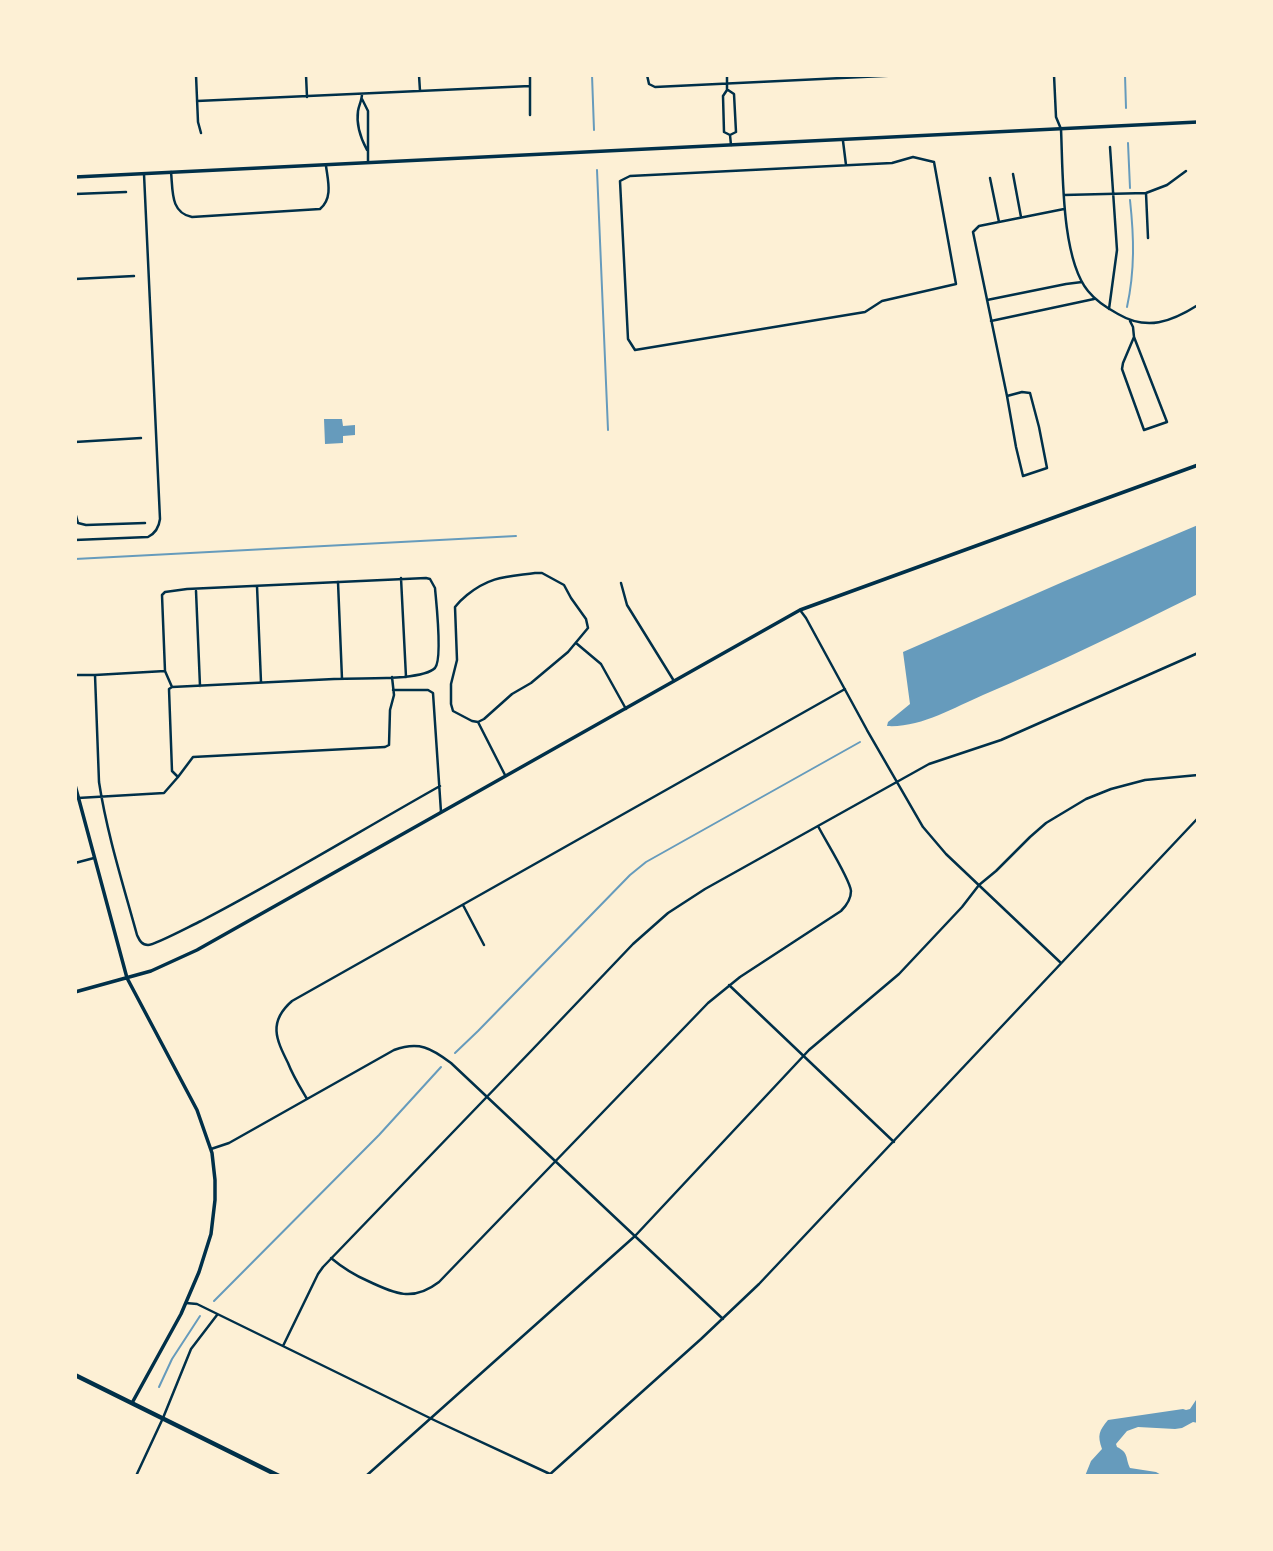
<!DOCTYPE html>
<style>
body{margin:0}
#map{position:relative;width:1273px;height:1551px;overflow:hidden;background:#fdf0d5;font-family:Jost,sans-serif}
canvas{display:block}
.frame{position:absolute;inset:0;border:77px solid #fdf0d5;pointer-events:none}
</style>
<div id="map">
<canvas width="1273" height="1551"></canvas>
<div class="frame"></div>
</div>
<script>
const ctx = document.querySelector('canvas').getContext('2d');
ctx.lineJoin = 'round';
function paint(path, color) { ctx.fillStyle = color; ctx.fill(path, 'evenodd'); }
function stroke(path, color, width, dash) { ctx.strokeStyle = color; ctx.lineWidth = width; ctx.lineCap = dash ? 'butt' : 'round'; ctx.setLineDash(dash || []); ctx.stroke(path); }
paint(new Path2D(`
 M 324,419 L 342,419 L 343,426 L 355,425 L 355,435 L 343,436 L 343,443 L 325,444 Z
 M 1198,525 L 1198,594 C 1127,629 1056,664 983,695 C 953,708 920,728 887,726 L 888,722 L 910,704 L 903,652 L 1065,581 Z
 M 1198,1397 L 1198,1423 L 1193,1422 L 1182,1428 L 1175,1429 L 1138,1427 L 1127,1431 L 1116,1444 L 1117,1447 C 1129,1453 1125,1457 1130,1468 L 1156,1472 L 1163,1476 L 1085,1476 L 1091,1461 L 1102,1449 C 1097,1435 1099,1431 1108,1420 L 1183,1409 L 1186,1410 L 1190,1409 Z`), '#669bbc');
stroke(new Path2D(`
 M 592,75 L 594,130
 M 1125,75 L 1126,108
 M 1128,143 L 1130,188
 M 597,170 L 608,430
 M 1127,307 C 1135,270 1134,237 1130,200
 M 75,559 L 516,536
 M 75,587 L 76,600
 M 455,1053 L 478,1031 L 630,875 L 646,862 L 860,742
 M 214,1301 L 379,1135 L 441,1067
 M 159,1387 L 172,1359 L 200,1316`), '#669bbc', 2);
stroke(new Path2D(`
 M 196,75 L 198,122 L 201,133
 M 306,75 L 307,97
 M 419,75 L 420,91
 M 530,75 L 530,115
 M 647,75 L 649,84 L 655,87 L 904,75
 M 727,75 L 727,90 L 723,96 L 724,132 L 730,135 L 731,145
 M 1054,75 L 1056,117 L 1061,129 C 1063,171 1061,258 1088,291 C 1096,301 1107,308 1118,314 C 1147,331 1171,322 1198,305
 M 728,90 L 734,94 L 736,132 L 730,135
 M 362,94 C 362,100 359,105 358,111 C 356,125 360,137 367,150
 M 362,99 L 368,111 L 368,162
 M 197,101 L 530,86
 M 843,141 L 846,165
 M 913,157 L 934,162 L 956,284 L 882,301 L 865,312 L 635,350 L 628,339 L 620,181 L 630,176 L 892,163 Z
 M 171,172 C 173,190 170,213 192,217 L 320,209 C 333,198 328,181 326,166
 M 1013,174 L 1021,217
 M 990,178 L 999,222
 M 1146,193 L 1148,238
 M 75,194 L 126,192
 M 1064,195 L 1146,193 L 1167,185 L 1186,171
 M 75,279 L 134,276
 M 987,300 L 1066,284 L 1082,282
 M 1109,309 L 1117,250 L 1110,147
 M 991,321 L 1094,299
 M 1130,321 L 1133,327 L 1134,337
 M 1134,337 L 1167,422 L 1144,430 L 1122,369 L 1123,363 Z
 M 1022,392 L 1030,393 L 1039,427 L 1047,468 L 1023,476 L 1016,447 L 1007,396 Z
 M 1007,396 L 973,232 L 979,226 L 1064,209
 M 75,442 L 141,438
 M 75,512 L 78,523 L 86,525 L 145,523
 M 75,540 L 148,537 C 156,533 159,527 160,519 L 144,174
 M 535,573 L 542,573 L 564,585 L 571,598 L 586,619 L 588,628 L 568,652 L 531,683 L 512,694 L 484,719 L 478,722 L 472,721 L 453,711 L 451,704 L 451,684 L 457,660 L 455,607 C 459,602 462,599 467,595 C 491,576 506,577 535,573 Z
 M 401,578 L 406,677
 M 338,582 L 342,679
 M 621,583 L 627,605 L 674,681
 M 257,586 L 261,682
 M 196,591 L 200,686
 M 800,610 L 806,618 L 867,730 L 923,827 L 946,854 L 1061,963
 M 576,643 L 601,664 L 626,709
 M 165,671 L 95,675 L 99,782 C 107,834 123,884 137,935 C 139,939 141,945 148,945 C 155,945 192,925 201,921 C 282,879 360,831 440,786
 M 75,675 L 95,675
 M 172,687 C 226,684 280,682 334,679 C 357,678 381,679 404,677 C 413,676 429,674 435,668 C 443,659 436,601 435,588 L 430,579 L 426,578 L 187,589 L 165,592 L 162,595 L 165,671 L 172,687 L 169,689 L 172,771 L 178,777 L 193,757 L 385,747 L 389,745 L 390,710 L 394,695 L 392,677
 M 393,690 L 428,690 L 433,693 L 441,812
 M 478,722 L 505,775
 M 78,798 L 164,793 L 178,777
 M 75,863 L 94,858
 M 463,905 L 484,945
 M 729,985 L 894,1142
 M 307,1099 C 300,1087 293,1076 288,1063 C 276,1039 268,1022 292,1001 L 845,689
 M 211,1149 L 229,1143 L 394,1050 C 419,1041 431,1048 451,1063 L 723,1319
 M 331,1258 C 343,1268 354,1275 368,1281 C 395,1294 413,1302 439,1282 L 708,1003 L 740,977 L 841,911 C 847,905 851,899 851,891 C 850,879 825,840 818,826
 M 186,1303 L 197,1304 L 436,1421 L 550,1474
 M 283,1346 L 318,1274 L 323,1267 L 532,1050 L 633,944 L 668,913 L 705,889 L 929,764 L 1001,740 L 1198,653
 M 136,1476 L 163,1418 L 191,1349 L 217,1315
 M 366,1476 L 635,1236 L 809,1050 L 899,974 L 962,907 L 979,885 L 996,871 L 1030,837 L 1046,823 L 1086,799 L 1111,789 L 1145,780 L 1198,775
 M 548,1476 L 701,1339 L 759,1284 L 1198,818`), '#003049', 2.5);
stroke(new Path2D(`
 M 75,177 L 1198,122
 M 75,785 L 127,978 L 197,1110 L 212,1153 L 215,1180 L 215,1200 L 211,1234 L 199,1272 L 181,1314 L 132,1403
 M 75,992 L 151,971 L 197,950 L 800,610 L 1198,465`), '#003049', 3.5);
stroke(new Path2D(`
 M 75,1375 L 279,1476`), '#003049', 4.5);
</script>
